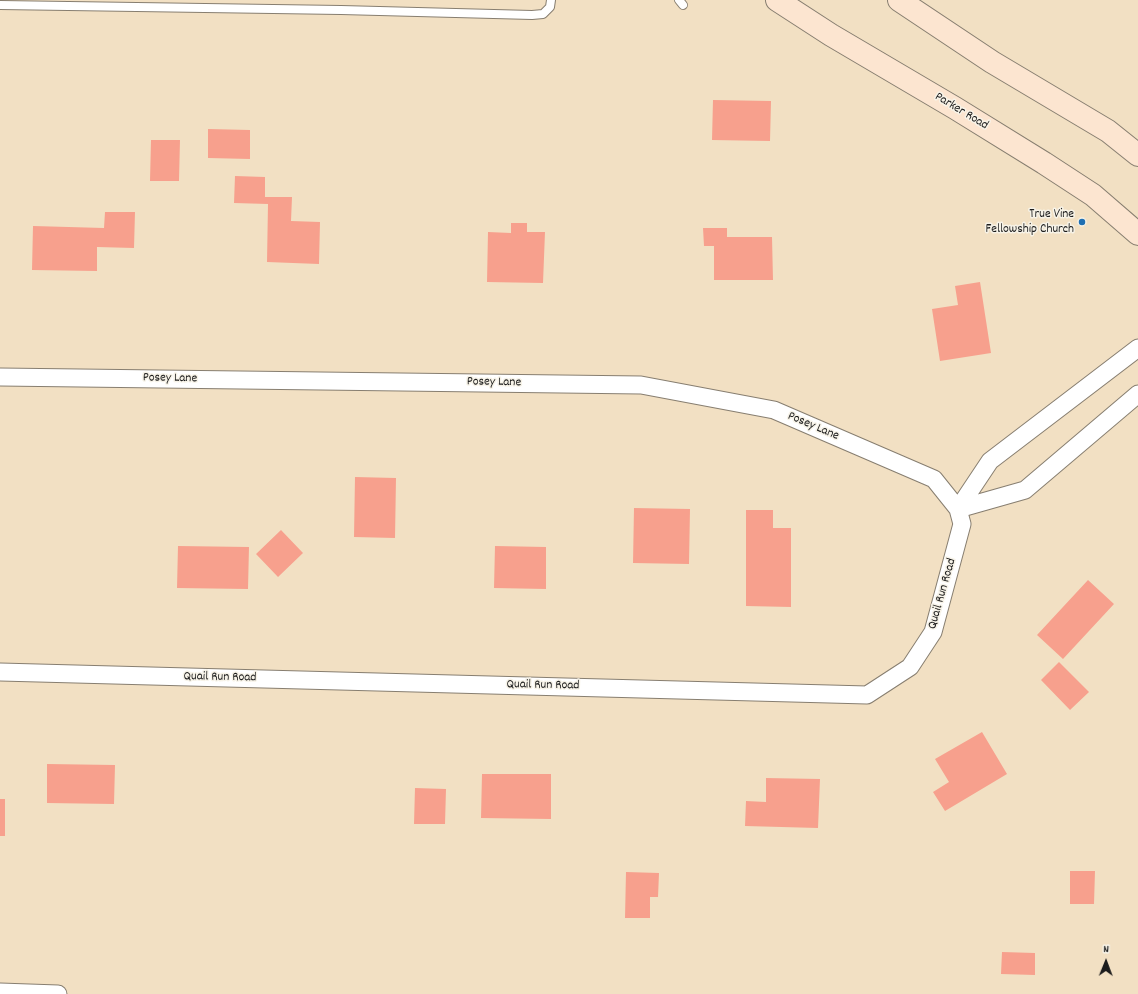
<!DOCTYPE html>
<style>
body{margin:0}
#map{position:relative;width:1138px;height:994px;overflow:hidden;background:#f2e0c3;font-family:Dekko,sans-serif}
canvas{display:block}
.north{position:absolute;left:1086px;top:942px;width:40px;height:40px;-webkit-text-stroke:3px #f7f3e8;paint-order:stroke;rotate:1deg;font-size:11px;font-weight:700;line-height:16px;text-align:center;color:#1c1c1c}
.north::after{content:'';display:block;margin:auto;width:14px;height:18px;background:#1c1c1c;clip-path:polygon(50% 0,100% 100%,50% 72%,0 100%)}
</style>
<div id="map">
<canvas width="1138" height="994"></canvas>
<div class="north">N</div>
</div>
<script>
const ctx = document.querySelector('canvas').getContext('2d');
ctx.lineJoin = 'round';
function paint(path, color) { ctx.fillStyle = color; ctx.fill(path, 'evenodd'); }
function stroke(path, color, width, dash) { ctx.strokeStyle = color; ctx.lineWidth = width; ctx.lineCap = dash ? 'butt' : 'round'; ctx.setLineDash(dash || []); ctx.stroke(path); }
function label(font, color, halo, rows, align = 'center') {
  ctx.font = font + ' Dekko,sans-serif'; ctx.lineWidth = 3; ctx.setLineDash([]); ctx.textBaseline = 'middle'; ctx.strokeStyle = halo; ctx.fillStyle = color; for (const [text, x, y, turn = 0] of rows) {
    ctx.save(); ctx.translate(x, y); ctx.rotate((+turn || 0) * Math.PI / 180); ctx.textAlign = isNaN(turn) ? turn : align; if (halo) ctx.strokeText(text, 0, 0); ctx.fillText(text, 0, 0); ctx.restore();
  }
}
paint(new Path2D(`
 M 713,100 L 771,101 L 770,141 L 712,140 Z
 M 208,129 L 250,130 L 250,159 L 208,158 Z
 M 151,140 L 180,140 L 179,181 L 150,181 Z
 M 235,176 L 265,177 L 265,197 L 292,197 L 291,221 L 320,222 L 319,264 L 267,262 L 268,204 L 234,203 Z
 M 105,212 L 135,212 L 134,248 L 97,247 L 97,271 L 32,270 L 33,226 L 104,228 Z
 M 511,223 L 527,223 L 527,232 L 545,232 L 543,283 L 487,282 L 488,232 L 511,233 Z
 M 703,228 L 727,228 L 727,237 L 772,237 L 773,280 L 714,280 L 714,246 L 704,246 Z
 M 980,282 L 991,353 L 940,361 L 932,309 L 958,305 L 955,286 Z
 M 355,477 L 396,478 L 395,538 L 354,537 Z
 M 634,508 L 690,509 L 689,564 L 633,563 Z
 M 746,510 L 773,510 L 773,528 L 791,528 L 791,607 L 746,606 Z
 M 281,530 L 303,553 L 278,577 L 256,554 Z
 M 178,546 L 249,547 L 248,589 L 177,588 Z
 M 495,546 L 546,547 L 546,589 L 494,588 Z
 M 1088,580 L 1114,604 L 1063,659 L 1037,635 Z
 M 1059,662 L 1089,692 L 1070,710 L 1041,680 Z
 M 982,732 L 1007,774 L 945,811 L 933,792 L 949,782 L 935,759 Z
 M 47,764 L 115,765 L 114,804 L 47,803 Z
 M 482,774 L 551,774 L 551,819 L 481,818 Z
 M 766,778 L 820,779 L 818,828 L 745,826 L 746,801 L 766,802 Z
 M 415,788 L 446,789 L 445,824 L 414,824 Z
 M 0,799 L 5,799 L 5,836 L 0,836 Z
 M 1070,871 L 1095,871 L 1094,904 L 1070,904 Z
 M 626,872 L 659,873 L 658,897 L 650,897 L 650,918 L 625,918 Z
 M 1002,952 L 1035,953 L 1035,975 L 1001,974 Z`), '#f7a08d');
const lane = new Path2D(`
 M 679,0 L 683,5
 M 0,5 L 341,10 L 532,15 L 543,14 L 550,7 L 551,0`);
const street = new Path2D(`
 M 0,377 L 641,385 L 774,410 L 934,479 L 958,509 L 962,524 L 933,632 L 910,667 L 867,695 L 0,672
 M 958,509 L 990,461 L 1138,348
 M 958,509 L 1025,490 L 1138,394
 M 0,992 L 58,994`);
const secondary = new Path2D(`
 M 777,0 L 831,35 L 955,108 L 1044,163 L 1093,195 L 1138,234
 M 899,0 L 992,62 L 1108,131 L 1138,155`);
stroke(lane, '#877e70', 10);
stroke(street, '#877e70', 19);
stroke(secondary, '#877e70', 24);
stroke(lane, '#fff', 8);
stroke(street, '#fff', 17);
stroke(secondary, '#fce5d0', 22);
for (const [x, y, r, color] of [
 [1082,222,4,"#1f6fb2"]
]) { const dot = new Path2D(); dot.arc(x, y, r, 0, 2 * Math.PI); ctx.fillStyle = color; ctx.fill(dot); stroke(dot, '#f7f3e8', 1.5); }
label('13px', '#1c1c1c', '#f7f3e8', [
 ["Parker Road",961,112,31],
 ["Posey Lane",170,379,1],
 ["Posey Lane",494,383,1],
 ["Posey Lane",813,427,23],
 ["Quail Run Road",943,594,-74],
 ["Quail Run Road",220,678,1],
 ["Quail Run Road",543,686,1]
]);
label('13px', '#1c1c1c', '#f7f3e8', [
 ["True Vine",1074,215],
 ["Fellowship Church",1074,230]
], 'right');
</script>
